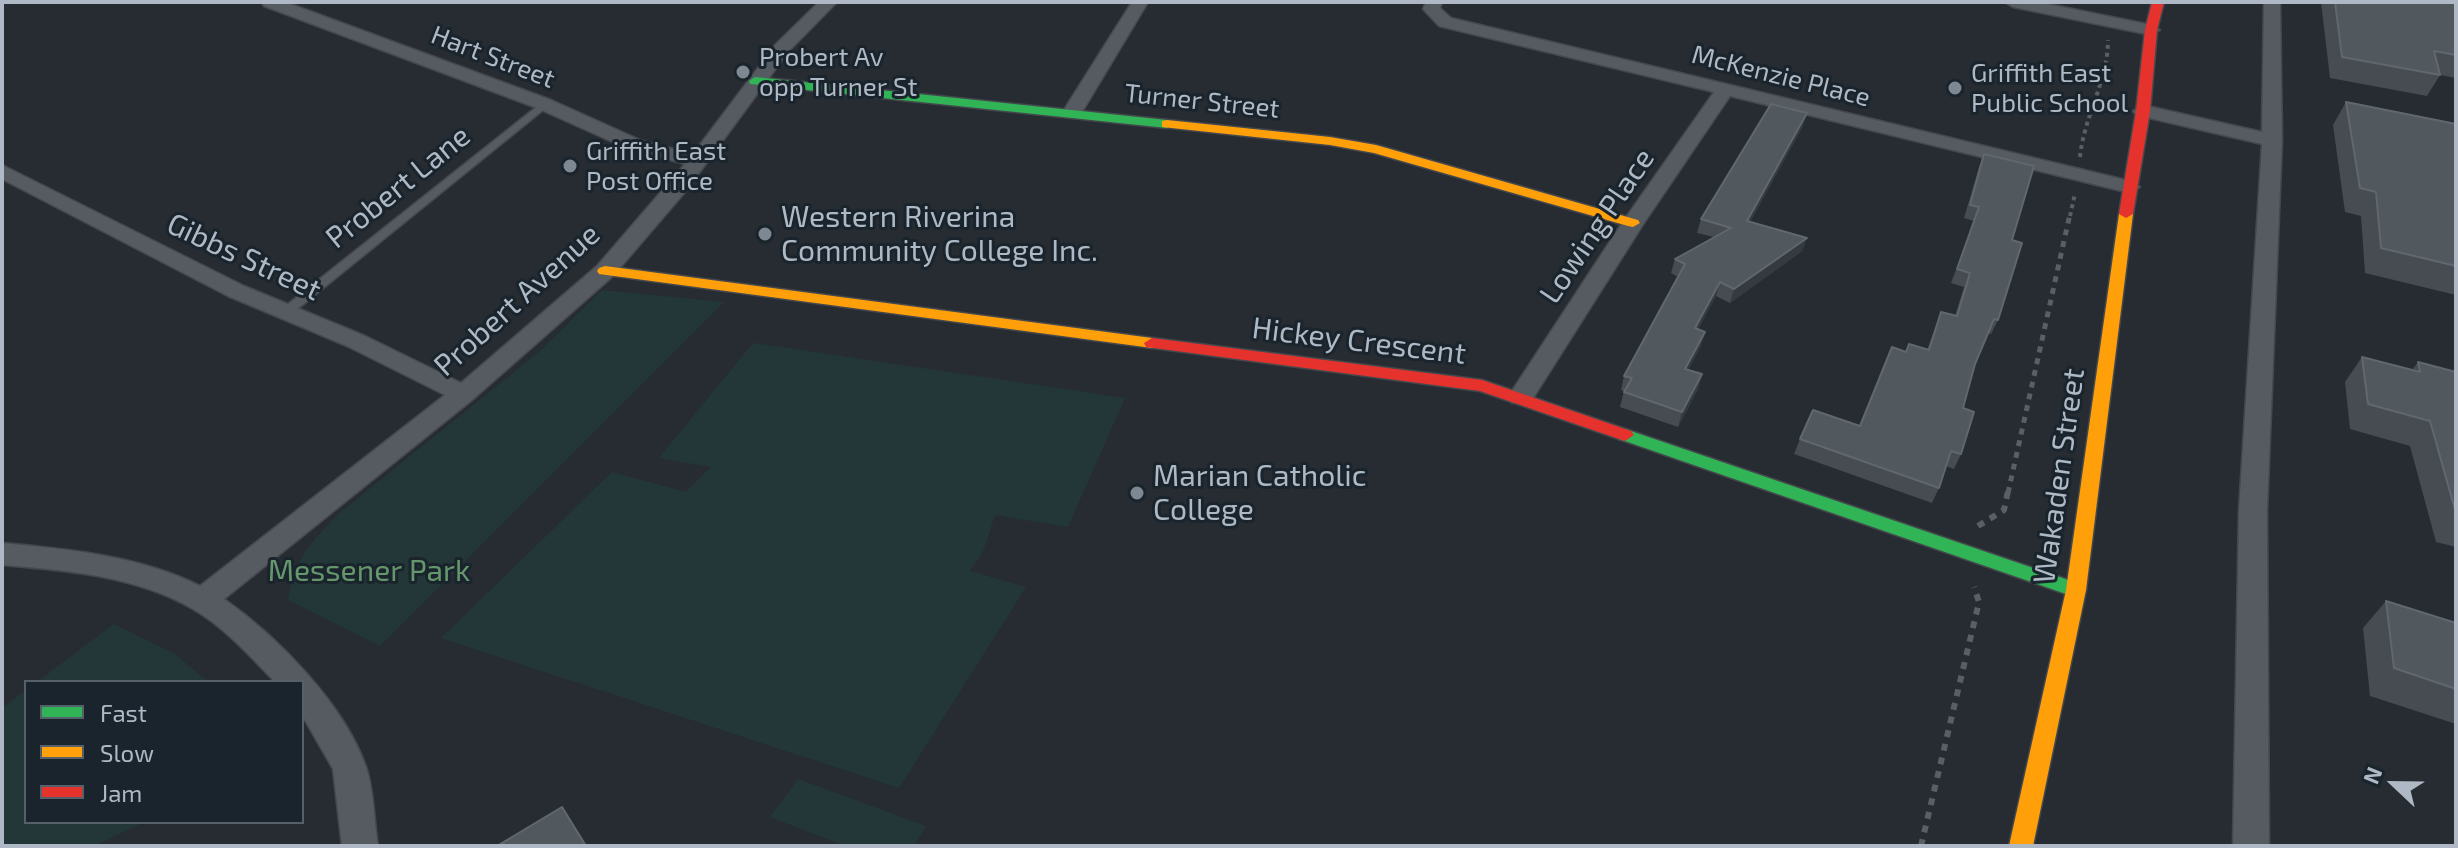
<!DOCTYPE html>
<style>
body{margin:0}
#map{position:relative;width:2458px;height:848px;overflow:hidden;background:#262c32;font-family:"Exo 2",sans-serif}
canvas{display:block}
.frame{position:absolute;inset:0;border:4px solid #aeb9c5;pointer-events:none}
.legend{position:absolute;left:24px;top:680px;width:280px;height:144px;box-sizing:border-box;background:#19242d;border:2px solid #55606a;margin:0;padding:10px 14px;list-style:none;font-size:24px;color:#aeb9c5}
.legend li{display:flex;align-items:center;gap:16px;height:40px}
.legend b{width:40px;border:2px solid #55606a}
.north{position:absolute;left:2354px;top:744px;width:80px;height:80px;-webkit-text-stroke:6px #19242d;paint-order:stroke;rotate:292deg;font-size:22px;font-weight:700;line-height:32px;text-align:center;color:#aeb9c5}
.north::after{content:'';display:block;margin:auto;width:28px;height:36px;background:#aeb9c5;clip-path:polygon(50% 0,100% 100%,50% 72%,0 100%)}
</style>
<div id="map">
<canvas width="2458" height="848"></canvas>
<div class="frame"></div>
<ul class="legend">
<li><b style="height:10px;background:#30b455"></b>Fast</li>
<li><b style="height:10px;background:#ff9f0a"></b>Slow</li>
<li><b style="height:10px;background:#e5322d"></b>Jam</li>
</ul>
<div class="north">N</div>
</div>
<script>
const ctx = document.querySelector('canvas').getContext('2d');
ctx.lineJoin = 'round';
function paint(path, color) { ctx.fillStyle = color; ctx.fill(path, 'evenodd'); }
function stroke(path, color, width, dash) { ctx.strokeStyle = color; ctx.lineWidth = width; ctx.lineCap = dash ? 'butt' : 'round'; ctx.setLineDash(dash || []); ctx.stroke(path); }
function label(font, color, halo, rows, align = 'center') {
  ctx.font = font + ' "Exo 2",sans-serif'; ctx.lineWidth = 6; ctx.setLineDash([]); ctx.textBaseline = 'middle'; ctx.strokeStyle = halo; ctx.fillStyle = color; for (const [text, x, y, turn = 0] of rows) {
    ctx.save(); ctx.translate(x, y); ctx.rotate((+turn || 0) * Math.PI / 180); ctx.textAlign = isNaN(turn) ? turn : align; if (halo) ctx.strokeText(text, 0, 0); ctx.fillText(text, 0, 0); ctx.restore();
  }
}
paint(new Path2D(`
 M 602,290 L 724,302 L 380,646 L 288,600 C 294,559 310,544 337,515 L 540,351 Z
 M 753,343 L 1125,398 L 1068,527 L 995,515 L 984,549 L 970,571 L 1026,587 L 899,788 L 441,638 L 612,472 L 686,492 L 711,467 L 659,458 Z
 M 114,624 L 175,654 L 208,682 L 37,682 Z
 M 26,690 L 26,822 L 144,822 L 94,846 L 2,846 L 2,708 Z
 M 798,779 L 926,826 L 914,846 L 845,846 L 770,817 Z`), '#233738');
const lane = new Path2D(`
 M 544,101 L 548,102 L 548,106 L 290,315 L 282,315 L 280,312 L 282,309 Z`);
const street = new Path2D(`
 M 262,2 L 285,2 L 551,100 L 640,140 L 693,154 L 776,44 L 819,2 L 837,2 L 788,52 L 685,192 L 613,276 L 472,400 L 224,599 C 277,636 345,705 366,767 C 374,790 374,821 378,846 L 342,846 L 333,769 L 302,715 L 302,682 L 275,682 C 250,656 224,627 193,609 C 137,576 65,570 2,565 L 2,543 C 67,549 141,556 200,586 L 445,395 L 347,346 L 228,296 L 2,179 L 2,165 L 244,286 L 365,336 L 461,383 L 597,266 L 685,164 L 626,148 L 537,108 L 264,6 Z
 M 1132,2 L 1148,2 L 1079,117 L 1065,117 L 1062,113 Z
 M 1426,2 L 1442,2 L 1440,8 L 1451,18 L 2130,181 L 2140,187 L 2130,193 L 1730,96 L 1644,223 L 1530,403 L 1512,403 L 1508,397 L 1622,223 L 1714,92 L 1439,26 L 1423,9 Z
 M 2005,2 L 2038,2 L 2151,25 L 2160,30 L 2151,35 L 2013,7 Z
 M 2264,2 L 2280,2 L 2282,140 L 2267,510 L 2269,846 L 2233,846 L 2239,510 L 2262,144 L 2136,115 L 2133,111 L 2143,105 L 2262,132 Z`);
const fast = new Path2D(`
 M 755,77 L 1167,120 L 1174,124 L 1167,128 L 750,84 L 749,81 Z
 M 1625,429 L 2083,585 L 2086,590 L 2083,595 L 2076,598 L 2069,595 L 1619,439 L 1616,435 Z`);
const slow = new Path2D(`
 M 1167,120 L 1330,137 L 1376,145 L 1638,220 L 1640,223 L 1633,227 L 1628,226 L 1374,153 L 1330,145 L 1162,127 L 1162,121 Z
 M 2126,210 L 2133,214 L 2086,590 L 2033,846 L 2009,846 L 2066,590 L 2119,214 Z
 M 605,266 L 1152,338 L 1160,343 L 1152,348 L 599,274 L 597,271 L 599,268 Z`);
const jam = new Path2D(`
 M 2152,2 L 2164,2 L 2157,30 L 2150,111 L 2133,214 L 2126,218 L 2119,214 L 2136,111 L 2145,30 Z
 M 1152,338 L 1482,380 L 1631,431 L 1634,435 L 1625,441 L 1619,439 L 1480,391 L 1146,347 L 1144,343 Z`);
stroke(lane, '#44484d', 3);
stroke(street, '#44484d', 3);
stroke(fast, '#44484d', 3);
stroke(slow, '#44484d', 3);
stroke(jam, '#44484d', 3);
stroke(new Path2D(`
 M 2080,157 C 2084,116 2108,81 2108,40
 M 2070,216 L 2075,194`), '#585f65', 4, [4, 4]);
stroke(new Path2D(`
 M 2008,493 L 2070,214`), '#585f65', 5, [6, 6]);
stroke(new Path2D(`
 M 1978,526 L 2004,510 L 2008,491
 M 1921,846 L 1979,602 L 1974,587`), '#585f65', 6, [7, 7]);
paint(lane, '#565b61');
paint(street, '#565b61');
paint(fast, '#30b455');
paint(slow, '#ff9f0a');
paint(jam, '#e5322d');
paint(new Path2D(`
 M 2321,2 L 2456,2 L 2456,78 L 2440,75 L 2427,96 L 2330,78 Z
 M 2346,102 L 2456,124 L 2456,295 L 2365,273 L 2361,216 L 2345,212 L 2333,125 Z
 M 1803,126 L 1750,222 L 1807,238 L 1802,251 L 1730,303 L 1716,296 L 1698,329 L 1701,346 L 1688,370 L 1702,374 L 1698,389 L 1678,427 L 1620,407 L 1624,391 L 1621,390 L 1624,376 L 1678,277 L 1671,273 L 1675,259 L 1714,237 L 1697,233 L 1701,219 Z
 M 1984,154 L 2012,240 L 1998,320 L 1991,334 L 1988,333 L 1975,364 L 1963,408 L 1961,454 L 1954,469 L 1946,466 L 1939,488 L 1932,503 L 1794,454 L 1800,439 L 1860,426 L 1906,352 L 1927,350 L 1941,312 L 1955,316 L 1964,287 L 1951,283 L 1974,221 L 1964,218 L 1979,167 Z
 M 2362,357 L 2412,370 L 2418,362 L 2456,372 L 2456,547 L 2436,542 L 2410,446 L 2350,429 L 2345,382 Z
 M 2386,601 L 2456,623 L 2456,724 L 2370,696 L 2363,628 Z`), '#464c52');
paint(new Path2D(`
 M 1807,113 L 1803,126 L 1743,234 L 1747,221 Z
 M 1807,238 L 1802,251 L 1730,303 L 1734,289 Z
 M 1720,282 L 1716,296 L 1691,343 L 1695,328 Z
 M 1705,332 L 1701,346 L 1681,383 L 1685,369 Z
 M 1702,374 L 1698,389 L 1678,427 L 1682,412 Z`), '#343a40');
const building = new Path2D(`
 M 2335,2 L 2456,2 L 2456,55 L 2434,51 L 2440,75 L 2342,57 Z
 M 2346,102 L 2456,124 L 2456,266 L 2381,248 L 2376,192 L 2360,188 Z
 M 1771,104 L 1807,113 L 1747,221 L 1807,238 L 1734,289 L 1720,282 L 1695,328 L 1705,332 L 1685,369 L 1702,374 L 1682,412 L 1624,392 L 1632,378 L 1624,376 L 1685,264 L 1675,259 L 1731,228 L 1701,219 Z
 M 1984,154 L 2034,166 L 2012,240 L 2022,243 L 1998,320 L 1994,319 L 1975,364 L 1963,408 L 1974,412 L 1961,454 L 1951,451 L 1939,488 L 1800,439 L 1813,410 L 1860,426 L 1892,347 L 1906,352 L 1909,344 L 1929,350 L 1941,312 L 1957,316 L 1970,273 L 1957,269 L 1979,207 L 1970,205 Z
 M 2362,357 L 2420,372 L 2418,362 L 2456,372 L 2456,513 L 2430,421 L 2368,404 Z
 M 2386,601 L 2456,623 L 2456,689 L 2394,668 Z
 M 562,807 L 586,846 L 497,846 Z`);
paint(building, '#51585e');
stroke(building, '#60676e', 2);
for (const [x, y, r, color] of [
 [743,72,8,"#7e8892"],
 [1955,88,8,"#7e8892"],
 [570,166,8,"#7e8892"],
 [765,234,8,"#7e8892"],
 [1137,493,8,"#7e8892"]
]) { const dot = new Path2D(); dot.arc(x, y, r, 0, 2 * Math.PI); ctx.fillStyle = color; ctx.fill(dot); stroke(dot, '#19242d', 3); }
label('26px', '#aeb9c5', '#19242d', [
 ["Hart Street",493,57,21],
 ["McKenzie Place",1781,76,14],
 ["Turner Street",1202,101,6]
]);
label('26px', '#aeb9c5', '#19242d', [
 ["Probert Av",759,57],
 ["opp Turner St",759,87],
 ["Griffith East",1971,73],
 ["Public School",1971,103],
 ["Griffith East",586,151],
 ["Post Office",586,181]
], 'left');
label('30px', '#aeb9c5', '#19242d', [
 ["Probert Lane",398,187,-39],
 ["Lowing Place",1597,226,-56],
 ["Gibbs Street",244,257,25],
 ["Probert Avenue",517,300,-42],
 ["Hickey Crescent",1359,341,7],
 ["Wakaden Street",2059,476,-82]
]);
label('30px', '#aeb9c5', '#19242d', [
 ["Western Riverina",781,217],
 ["Community College Inc.",781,251],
 ["Marian Catholic",1153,476],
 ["College",1153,510]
], 'left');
label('30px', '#66966c', '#19242d', [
 ["Messener Park",369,571]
]);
</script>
